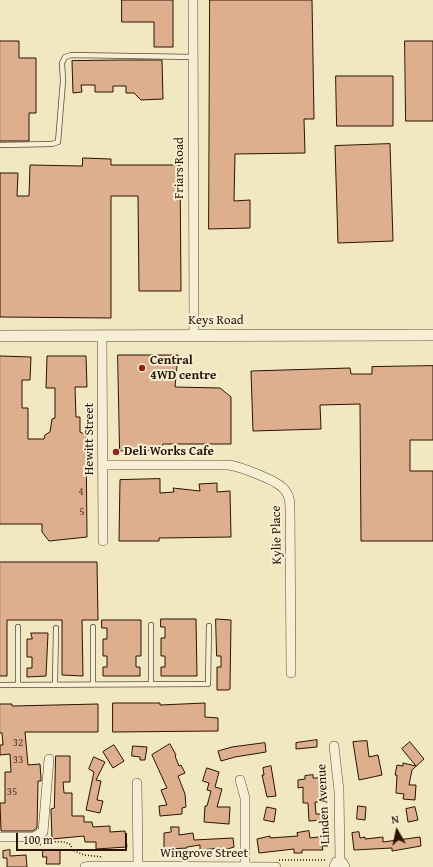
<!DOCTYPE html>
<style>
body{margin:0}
#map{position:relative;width:433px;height:867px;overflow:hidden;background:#f1e7c0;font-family:"Gentium Book Plus",serif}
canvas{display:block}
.north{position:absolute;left:377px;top:811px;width:40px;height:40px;-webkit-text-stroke:3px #f6efd6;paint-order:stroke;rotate:351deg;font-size:11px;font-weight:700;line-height:16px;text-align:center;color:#2b1301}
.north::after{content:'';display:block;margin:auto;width:14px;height:18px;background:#2b1301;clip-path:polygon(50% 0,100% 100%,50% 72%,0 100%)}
.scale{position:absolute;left:16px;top:833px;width:111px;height:18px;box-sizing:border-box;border:2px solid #2b1301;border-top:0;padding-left:5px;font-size:12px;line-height:14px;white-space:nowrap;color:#2b1301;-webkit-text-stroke:3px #f6efd6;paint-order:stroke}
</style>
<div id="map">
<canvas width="433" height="867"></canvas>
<div class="north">N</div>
<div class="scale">100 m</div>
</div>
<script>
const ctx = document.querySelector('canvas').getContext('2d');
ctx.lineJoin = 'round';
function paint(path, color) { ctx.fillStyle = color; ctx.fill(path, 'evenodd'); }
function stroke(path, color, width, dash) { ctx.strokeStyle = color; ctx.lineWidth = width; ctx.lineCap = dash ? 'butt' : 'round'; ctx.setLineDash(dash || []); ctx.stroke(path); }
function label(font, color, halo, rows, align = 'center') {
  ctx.font = font + ' "Gentium Book Plus",serif'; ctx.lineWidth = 4; ctx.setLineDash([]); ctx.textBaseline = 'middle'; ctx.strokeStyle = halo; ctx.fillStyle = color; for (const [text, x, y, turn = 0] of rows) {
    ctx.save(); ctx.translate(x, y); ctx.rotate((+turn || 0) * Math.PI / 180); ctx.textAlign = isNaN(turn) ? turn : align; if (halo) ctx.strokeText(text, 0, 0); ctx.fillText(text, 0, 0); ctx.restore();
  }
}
const building = new Path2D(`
 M 122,0 L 173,0 L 173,47 L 154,47 L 154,22 L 122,22 Z
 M 210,0 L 312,0 L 314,119 L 304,119 L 305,153 L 235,154 L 234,201 L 250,200 L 250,228 L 209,229 Z
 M 0,41 L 19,41 L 19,58 L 36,58 L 36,113 L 29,113 L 29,141 L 0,141 Z
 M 405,41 L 433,41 L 433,121 L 406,121 Z
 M 127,60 L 162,60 L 163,99 L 141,100 L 134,93 L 126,93 L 126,86 L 113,86 L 113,92 L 95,92 L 95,85 L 81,85 L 82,92 L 73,93 L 72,61 Z
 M 336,76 L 393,76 L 393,126 L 337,126 Z
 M 390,144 L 393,241 L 338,243 L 335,146 Z
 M 83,158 L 111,159 L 111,165 L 180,165 L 181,291 L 139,291 L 138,196 L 111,196 L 111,318 L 0,317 L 0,173 L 18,173 L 17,196 L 29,196 L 30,165 L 82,166 Z
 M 118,355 L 178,355 L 175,387 L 220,388 L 231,397 L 231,444 L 163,444 L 160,450 L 120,451 Z
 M 0,356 L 31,357 L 30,380 L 22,380 L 22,408 L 28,408 L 28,439 L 44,439 L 45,435 L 50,432 L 52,419 L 55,418 L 55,388 L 46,388 L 47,356 L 86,356 L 87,387 L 75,387 L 76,417 L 80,417 L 80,432 L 86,435 L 87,537 L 49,541 L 42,532 L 42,524 L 0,524 Z
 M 433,366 L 433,440 L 410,440 L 410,471 L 433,471 L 433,541 L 361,541 L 360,404 L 320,405 L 321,429 L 253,431 L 251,371 L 350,368 L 351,374 L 372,374 L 372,367 Z
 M 160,479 L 160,493 L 174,492 L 173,488 L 200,491 L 199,484 L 217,483 L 217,492 L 230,491 L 231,537 L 159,538 L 159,541 L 119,541 L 120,480 Z
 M 0,562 L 97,562 L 98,620 L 82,620 L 83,676 L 62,675 L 62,620 L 7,620 L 7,676 L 0,676 Z
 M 161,619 L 196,619 L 197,676 L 161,676 L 161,667 L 165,667 L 165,656 L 161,656 L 161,638 L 165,638 L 165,627 L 161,627 Z
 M 216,619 L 231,620 L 230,689 L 228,690 L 217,690 L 217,667 L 221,667 L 221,656 L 217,656 Z
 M 102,620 L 141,620 L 141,656 L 136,656 L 136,667 L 140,667 L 140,676 L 103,676 L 103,667 L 107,667 L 107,656 L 103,656 L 103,639 L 107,639 L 107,628 L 102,628 Z
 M 31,633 L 48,633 L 46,676 L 27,677 L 27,668 L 32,668 L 32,657 L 27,657 L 27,639 L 32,639 Z
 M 113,703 L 160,703 L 160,705 L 205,703 L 205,717 L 218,718 L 218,731 L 113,732 Z
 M 0,704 L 12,704 L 12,706 L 98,704 L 98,732 L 25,732 L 28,765 L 40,764 L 41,778 L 41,781 L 38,781 L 37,828 L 33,831 L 1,831 L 0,803 L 5,803 L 5,772 L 11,772 L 10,754 L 0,755 L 0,745 L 3,745 L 2,733 L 0,733 Z
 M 317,740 L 317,747 L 296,749 L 296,743 Z
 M 367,741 L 369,757 L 378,755 L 382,775 L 359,780 L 353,742 Z
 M 410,742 L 424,759 L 412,770 L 409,785 L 416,785 L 415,800 L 403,799 L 404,794 L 396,793 L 397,775 L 395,775 L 397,765 L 403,766 L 403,763 L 416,766 L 402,749 Z
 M 265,743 L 266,752 L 235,757 L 221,761 L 218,751 L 232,747 Z
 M 170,744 L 176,755 L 175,756 L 179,766 L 181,765 L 185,773 L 178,776 L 185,794 L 186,807 L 182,808 L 182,814 L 160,816 L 159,806 L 167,805 L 161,790 L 167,788 L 152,755 Z
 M 114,745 L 124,761 L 113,768 L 103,752 Z
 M 133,746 L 147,747 L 145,760 L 140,760 L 140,757 L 132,756 Z
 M 56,756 L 70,756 L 70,782 L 63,782 L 64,793 L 72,793 L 72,816 L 84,816 L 84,822 L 92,822 L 93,827 L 110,826 L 110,832 L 125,831 L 127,847 L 96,849 L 96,842 L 85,842 L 84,836 L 52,839 L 51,809 L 54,808 Z
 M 94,757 L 105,762 L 96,780 L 101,781 L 97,800 L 103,801 L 100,813 L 86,810 L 94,772 L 89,769 Z
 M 271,766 L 276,796 L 267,797 L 262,775 L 264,775 L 263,768 Z
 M 207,768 L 219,772 L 215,787 L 222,789 L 217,807 L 230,807 L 229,824 L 204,822 L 205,806 L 207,806 L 211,791 L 207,790 L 209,783 L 203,781 Z
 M 313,775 L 313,778 L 321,778 L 324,799 L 318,799 L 318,802 L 315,802 L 316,814 L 323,814 L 323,820 L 309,821 L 308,803 L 303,803 L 303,787 L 298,788 L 298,780 L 305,779 L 305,776 Z
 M 358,806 L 366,807 L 365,820 L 357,819 Z
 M 267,807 L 276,809 L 274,822 L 264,820 Z
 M 415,807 L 418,820 L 408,822 L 406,809 Z
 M 171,827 L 179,827 L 179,835 L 193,833 L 194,840 L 233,838 L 234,847 L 221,851 L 221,848 L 200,850 L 200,845 L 187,847 L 187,848 L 170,849 L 170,852 L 164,852 L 164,833 L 171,832 Z
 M 309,831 L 310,838 L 327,836 L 328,846 L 322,846 L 323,850 L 302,850 L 302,853 L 294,853 L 294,849 L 259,853 L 257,839 L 270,836 L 270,838 L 298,836 L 297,833 Z
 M 359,832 L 360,838 L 365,837 L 365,839 L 383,837 L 383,842 L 420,837 L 421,846 L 392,851 L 392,848 L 354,850 L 352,833 Z
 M 10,850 L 10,856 L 26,855 L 27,867 L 7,867 L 7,858 L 3,858 L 3,851 Z
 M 43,850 L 60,850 L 60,864 L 46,864 L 47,857 L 43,857 Z`);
paint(building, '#ddaf8e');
stroke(building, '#2b1301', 1);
const service = new Path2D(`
 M 0,145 L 52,144 L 58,142 L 63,81 L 62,63 L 65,57 L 71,55 L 193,57
 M 55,684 L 56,628
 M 93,684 L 93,627
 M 151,684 L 151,625
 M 0,685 L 208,684 L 209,626
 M 18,685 L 18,627`);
const minor = new Path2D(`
 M 193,0 L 194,335
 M 102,336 L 103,541
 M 103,465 L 229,465 C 241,467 276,480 284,489 C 289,494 290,500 290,507 L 291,673
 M 334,746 L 339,791 L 340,861
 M 240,780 L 245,798 L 245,867
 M 137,783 L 138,866
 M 0,837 L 34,837 L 43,832 L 49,759
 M 85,867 L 92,866 L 276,867
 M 334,867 L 336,862 L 343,863 L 345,867`);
const tertiary = new Path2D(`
 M 0,336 L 433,335`);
stroke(service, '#5c4831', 6);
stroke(minor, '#5c4831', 10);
stroke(tertiary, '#5c4831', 12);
stroke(new Path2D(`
 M 37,845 C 48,844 61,838 71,845 L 72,850 L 84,855 L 103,857
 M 279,860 L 327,860`), '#2b1301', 1.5, [1, 2]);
stroke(service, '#f6efd6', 4.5);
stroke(minor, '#f6efd6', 9);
stroke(tertiary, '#f6efd6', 11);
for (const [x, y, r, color] of [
 [142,368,4,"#8f2418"],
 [116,452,4,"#8f2418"]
]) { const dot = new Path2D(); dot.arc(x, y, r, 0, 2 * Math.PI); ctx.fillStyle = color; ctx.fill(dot); stroke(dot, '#f6efd6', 1.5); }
label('11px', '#583a24', null, [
 ["4",81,492],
 ["5",82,512],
 ["32",18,743],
 ["33",18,760],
 ["35",12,792]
]);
label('13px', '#2b1301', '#f6efd6', [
 ["Friars Road",180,168,-90],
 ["Keys Road",216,321],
 ["Hewitt Street",90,439,-90],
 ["Kylie Place",277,535,-91],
 ["Linden Avenue",324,804,-93],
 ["Wingrove Street",204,854]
]);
label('bold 13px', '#2b1301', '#f6efd6', [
 ["Central",150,361],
 ["4WD centre",150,376],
 ["Deli Works Cafe",124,452]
], 'left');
</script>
